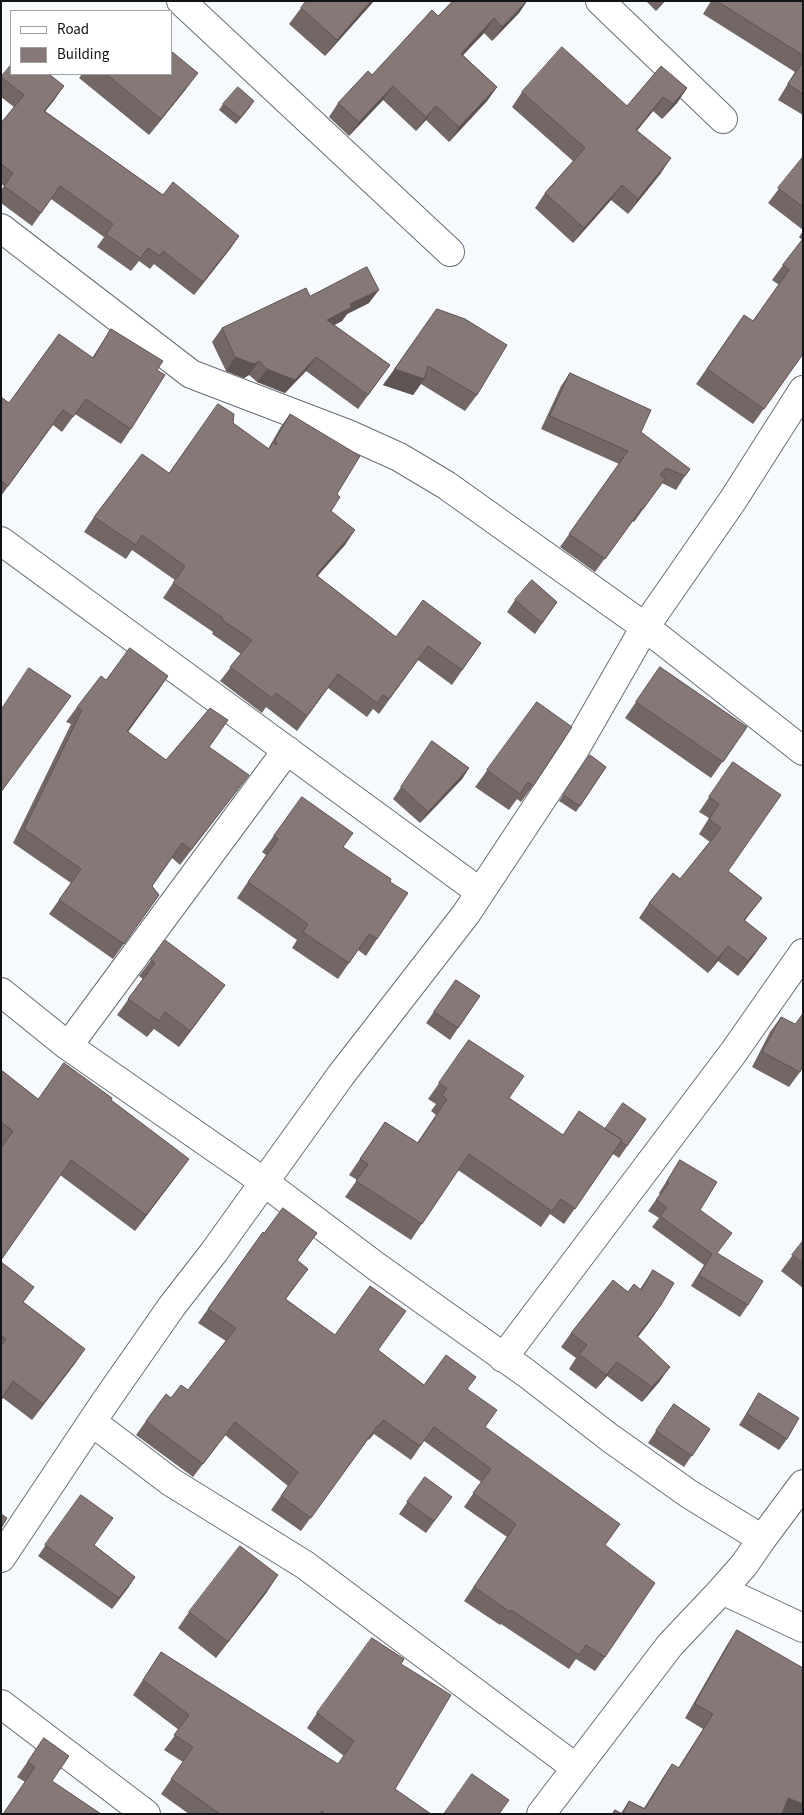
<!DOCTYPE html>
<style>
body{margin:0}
#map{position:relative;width:804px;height:1815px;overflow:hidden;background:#f6f9fd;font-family:"Source Sans 3",sans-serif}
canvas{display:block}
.frame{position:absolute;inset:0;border:2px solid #111316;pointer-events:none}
.legend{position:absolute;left:10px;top:10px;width:162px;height:65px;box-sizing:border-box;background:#fff;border:1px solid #a0a1a2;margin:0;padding:6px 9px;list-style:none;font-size:15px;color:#111316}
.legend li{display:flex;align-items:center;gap:10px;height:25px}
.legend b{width:25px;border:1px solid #a0a1a2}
</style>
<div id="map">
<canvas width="804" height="1815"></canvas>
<div class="frame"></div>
<ul class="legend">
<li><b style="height:6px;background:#fff"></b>Road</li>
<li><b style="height:14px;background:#867877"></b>Building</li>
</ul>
</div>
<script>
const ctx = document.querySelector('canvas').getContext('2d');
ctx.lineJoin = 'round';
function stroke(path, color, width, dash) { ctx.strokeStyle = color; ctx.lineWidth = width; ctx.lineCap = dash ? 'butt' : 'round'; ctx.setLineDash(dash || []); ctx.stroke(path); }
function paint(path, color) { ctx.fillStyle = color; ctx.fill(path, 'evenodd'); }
const minor = new Path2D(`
 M 181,1 L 450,252
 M 600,1 L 723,119
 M 1,228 L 191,374 L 348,434 L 399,457 L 446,485 L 645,627 L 803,751
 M 1,541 L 480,892
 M 1,992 L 68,1046 L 264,1182 L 377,1267 L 526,1373 L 610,1438 L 689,1494 L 762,1539 L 744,1565 L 722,1590 L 670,1645 L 541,1814
 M 68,1046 L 287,750
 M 503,1358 L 733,1053 L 803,953
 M 92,1422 L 171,1482 L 305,1565 L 576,1768
 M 762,1539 L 803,1484
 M 1,1558 L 103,1405 L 172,1306 L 214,1252 L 341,1075 L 466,914 L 575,749 L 645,627 L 733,500 L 803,390
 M 722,1590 L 803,1628
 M 1,1704 L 146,1814`);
stroke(minor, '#686d77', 30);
stroke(minor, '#fff', 28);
paint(new Path2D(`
 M 374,1 L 325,56 L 289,24 L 301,8 Z
 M 453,1 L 527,1 L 519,13 L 492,41 L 484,33 L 463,55 L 497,87 L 487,101 L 449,142 L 426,120 L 416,131 L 383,100 L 349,136 L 329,117 L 338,103 L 372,75 L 438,16 Z
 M 646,1 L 665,1 L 656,11 Z
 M 711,1 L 803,1 L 803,115 L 778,100 L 795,72 L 703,14 Z
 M 82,74 L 171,74 L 186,89 L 149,135 L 79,78 Z
 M 1,77 L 55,99 L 45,111 L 163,195 L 239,236 L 230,249 L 194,295 L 154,264 L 150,269 L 139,261 L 131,271 L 97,247 L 104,237 L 51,199 L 32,226 L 1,203 L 1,190 L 4,186 L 1,184 L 1,123 L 14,107 L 1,97 Z
 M 687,88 L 677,103 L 662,119 L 653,111 L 637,131 L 661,173 L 628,214 L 611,200 L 573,243 L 535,208 L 545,193 L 573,161 L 512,107 L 522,92 L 627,106 Z
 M 223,104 L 250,107 L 236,124 L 219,110 Z
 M 803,157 L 803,230 L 768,203 Z
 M 803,231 L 803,354 L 753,424 L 696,384 L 744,315 L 753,321 L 779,285 L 772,280 L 783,265 L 802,240 L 799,237 Z
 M 310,296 L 369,303 L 347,314 L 342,321 L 334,325 L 390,365 L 358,409 L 306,371 L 285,393 L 257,382 L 249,375 L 244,378 L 226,371 L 212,342 L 222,328 Z
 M 437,309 L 477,395 L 465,411 L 421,384 L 413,395 L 383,385 Z
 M 111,329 L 157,370 L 131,429 L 121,444 L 75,414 L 62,432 L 53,425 L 1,496 L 1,397 L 9,403 L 92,358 Z
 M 570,373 L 641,432 L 685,476 L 676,490 L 662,483 L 634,522 L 632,521 L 595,572 L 560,547 L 619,464 L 541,429 L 561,386 Z
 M 290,414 L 337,494 L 331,511 L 345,545 L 317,576 L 396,637 L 481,643 L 452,685 L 418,660 L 379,714 L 373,709 L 367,717 L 328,688 L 297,731 L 266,707 L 262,713 L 220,681 L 241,654 L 212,634 L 213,632 L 163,598 L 175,580 L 132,550 L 126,559 L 84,532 L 94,517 L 169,473 L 233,423 L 268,449 L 280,428 Z
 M 515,600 L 557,602 L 535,634 L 507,612 Z
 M 660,667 L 747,727 L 711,778 L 625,718 Z
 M 168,676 L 128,732 L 166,760 L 209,747 L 238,789 L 180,865 L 172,858 L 152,886 L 159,895 L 113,959 L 49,914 L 71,883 L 13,843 L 71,724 L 66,722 L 77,707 L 106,680 Z
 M 537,702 L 533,786 L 521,802 L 517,799 L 509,810 L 475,787 Z
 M 432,741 L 469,768 L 462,779 L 420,823 L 393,799 Z
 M 590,755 L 606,767 L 576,812 L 559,801 Z
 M 733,762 L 728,871 L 762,898 L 745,920 L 756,953 L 738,976 L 718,961 L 708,973 L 639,918 L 649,903 L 680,879 L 710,842 L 699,834 L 709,818 L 699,812 Z
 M 302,797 L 343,847 L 390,882 L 377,939 L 366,956 L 358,950 L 338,979 L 292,948 L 297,940 L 237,898 L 266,855 L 262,852 Z
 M 151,960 L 225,985 L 179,1047 L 154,1029 L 147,1037 L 117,1015 L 143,979 L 139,976 Z
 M 456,980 L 480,996 L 450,1040 L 426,1023 Z
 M 781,1017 L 800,1072 L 789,1087 L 752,1067 L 770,1032 Z
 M 469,1040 L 509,1098 L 562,1135 L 605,1129 L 646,1119 L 619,1158 L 613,1154 L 564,1224 L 550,1214 L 541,1227 L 458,1170 L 411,1240 L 345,1197 L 357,1180 L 349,1175 L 385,1122 L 417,1143 L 436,1115 L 431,1111 L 436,1104 L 428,1099 Z
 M 1,1070 L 38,1099 L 111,1100 L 178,1174 L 135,1231 L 60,1175 L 1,1146 Z
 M 680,1160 L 717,1253 L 748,1305 L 740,1317 L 691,1286 L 704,1265 L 652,1227 L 659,1218 L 648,1211 L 660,1194 L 659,1193 Z
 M 263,1232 L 264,1233 L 317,1233 L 297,1261 L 308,1269 L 286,1299 L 335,1335 L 378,1350 L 424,1385 L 468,1389 L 485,1427 L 605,1545 L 605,1657 L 595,1671 L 576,1659 L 569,1669 L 501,1624 L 500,1625 L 464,1601 L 507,1537 L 464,1507 L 481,1482 L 424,1441 L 411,1460 L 374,1434 L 369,1440 L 368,1439 L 301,1531 L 271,1510 L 288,1486 L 225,1435 L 193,1477 L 136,1435 L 146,1421 L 171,1398 L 188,1390 L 226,1341 L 198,1323 Z
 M 803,1241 L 803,1288 L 781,1271 Z
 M 1,1262 L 23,1302 L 85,1349 L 32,1420 L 3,1398 L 1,1400 Z
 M 653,1270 L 651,1320 L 638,1337 L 660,1381 L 642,1402 L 607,1376 L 596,1389 L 569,1369 L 576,1358 L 561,1347 L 571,1333 L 628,1292 L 640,1289 Z
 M 759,1393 L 787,1439 L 779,1450 L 739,1425 Z
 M 674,1404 L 710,1429 L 684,1467 L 648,1443 Z
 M 425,1477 L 444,1508 L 426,1533 L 399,1514 Z
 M 81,1495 L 94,1545 L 135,1577 L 112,1609 L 38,1556 Z
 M 267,1592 L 216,1658 L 178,1628 L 189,1612 Z
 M 737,1630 L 803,1814 L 612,1814 L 615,1810 L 621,1813 L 629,1801 L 644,1808 L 662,1779 L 672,1764 L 678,1768 L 703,1729 L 685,1718 L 727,1645 Z
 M 161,1652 L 338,1764 L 344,1756 L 307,1728 L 317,1713 L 401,1664 L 395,1789 L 431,1814 L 189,1814 L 161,1794 L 183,1762 L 164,1750 L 179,1730 L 133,1695 Z
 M 44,1738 L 52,1781 L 25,1782 L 17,1777 Z`), '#736766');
paint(new Path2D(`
 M 371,1 L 374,1 L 325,56 L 337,40 Z
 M 527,1 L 519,13 L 492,41 L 502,27 Z
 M 663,1 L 665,1 L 656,11 Z
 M 494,18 L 484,33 L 451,68 L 461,54 Z
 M 198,73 L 186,89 L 149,135 L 161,119 Z
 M 64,86 L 55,99 L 35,124 L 44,111 Z
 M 393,86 L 383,100 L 349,136 L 359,122 Z
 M 497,87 L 487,101 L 449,142 L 459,127 Z
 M 687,88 L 677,103 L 662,119 L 673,104 Z
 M 663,97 L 653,111 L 625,144 L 636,130 Z
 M 254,101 L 250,107 L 236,124 L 240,118 Z
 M 436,106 L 426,120 L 416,131 L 426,117 Z
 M 671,158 L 661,173 L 628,214 L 638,199 Z
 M 622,185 L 611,200 L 573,243 L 584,228 Z
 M 239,236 L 230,249 L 194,295 L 203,282 Z
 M 379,290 L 369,303 L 347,314 L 342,321 L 317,334 L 327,320 L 350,304 Z
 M 235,357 L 259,361 L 249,375 L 244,378 L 226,371 Z
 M 316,357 L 306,371 L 285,393 L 257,382 L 267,369 Z
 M 395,369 L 424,379 L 413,395 L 383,385 Z
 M 355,530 L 345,545 L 306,589 L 316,575 Z
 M 168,676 L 158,691 L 117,746 L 127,731 Z
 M 469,768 L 462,779 L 420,823 L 428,812 Z
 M 762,898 L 751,912 L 734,935 L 744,920 Z
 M 767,938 L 756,953 L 738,976 L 748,961 Z
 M 728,946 L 718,961 L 708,973 L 718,958 Z
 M 225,985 L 213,1001 L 179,1047 L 190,1031 Z
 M 189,1159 L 178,1174 L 135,1231 L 146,1215 Z
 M 661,1305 L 651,1320 L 627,1350 L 637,1336 Z
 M 85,1349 L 74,1365 L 32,1420 L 43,1404 Z
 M 617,1362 L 607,1376 L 596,1389 L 606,1375 Z
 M 670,1367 L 660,1381 L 642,1402 L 652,1387 Z
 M 278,1575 L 267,1592 L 216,1658 L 228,1642 Z
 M 135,1577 L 128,1588 L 112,1609 L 119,1598 Z
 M 788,1798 L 803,1804 L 803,1814 L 780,1814 Z`), '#5e5453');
const building = new Path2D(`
 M 306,1 L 371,1 L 337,40 L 301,8 Z
 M 453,1 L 527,1 L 502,27 L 494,18 L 461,54 L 497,87 L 459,127 L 436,106 L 426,117 L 393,86 L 359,122 L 338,103 L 368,71 L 372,75 L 432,10 L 438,16 Z
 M 717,1 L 803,1 L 803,55 Z
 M 562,47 L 627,106 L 661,66 L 687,88 L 673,104 L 663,97 L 636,130 L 671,158 L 638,199 L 622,185 L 584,228 L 545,193 L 585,148 L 522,92 Z
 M 171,51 L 198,73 L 161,119 L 106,74 L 171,74 Z
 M 803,62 L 803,94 L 788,84 Z
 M 11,65 L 11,74 L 49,74 L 64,86 L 44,111 L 163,195 L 173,182 L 239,236 L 203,282 L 163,251 L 160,256 L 148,248 L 140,258 L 106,234 L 113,224 L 60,186 L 41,213 L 4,186 L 13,173 L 1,164 L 1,123 L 24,95 L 1,77 Z
 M 238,87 L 254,101 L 240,118 L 223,104 Z
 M 803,157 L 803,207 L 778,188 Z
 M 803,239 L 803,354 L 764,409 L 707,369 L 744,315 L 753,321 L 789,270 L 783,265 Z
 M 367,267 L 379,290 L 350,304 L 352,307 L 327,320 L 390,365 L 368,395 L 316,357 L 295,380 L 267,369 L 259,361 L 254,364 L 235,357 L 222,328 L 306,288 L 310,296 Z
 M 437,309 L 465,319 L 507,345 L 477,395 L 428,366 L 424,379 L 395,369 Z
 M 111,329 L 163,361 L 157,370 L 165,375 L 131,429 L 86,399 L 73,417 L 63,410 L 8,486 L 1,481 L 1,397 L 9,403 L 59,334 L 93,358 Z
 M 570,373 L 651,410 L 641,432 L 690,469 L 685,476 L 666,468 L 660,475 L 665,479 L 643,509 L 642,508 L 605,559 L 569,534 L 628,451 L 550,416 Z
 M 218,404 L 234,414 L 233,423 L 269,449 L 273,442 L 277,445 L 275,440 L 290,414 L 360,456 L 337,494 L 340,497 L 331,511 L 355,530 L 316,575 L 396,637 L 423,600 L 481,643 L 462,670 L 428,646 L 389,699 L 383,695 L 377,703 L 338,674 L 307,716 L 276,693 L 272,698 L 230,667 L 252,640 L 222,620 L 223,618 L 173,583 L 185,566 L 142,535 L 136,545 L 94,517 L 142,454 L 169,473 Z
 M 532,580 L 557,602 L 542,623 L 515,600 Z
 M 130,648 L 168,676 L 127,731 L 166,760 L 210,708 L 228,720 L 209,747 L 249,775 L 191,850 L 182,843 L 152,886 L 159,895 L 124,944 L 59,900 L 81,869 L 24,829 L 82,710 L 77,707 L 101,676 L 106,680 Z
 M 660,667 L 747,727 L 723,762 L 636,702 Z
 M 29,668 L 71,696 L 1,792 L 1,710 Z
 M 537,702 L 572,727 L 533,786 L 528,782 L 520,794 L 487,770 Z
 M 432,741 L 469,768 L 428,812 L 401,787 Z
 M 590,755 L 606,767 L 580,806 L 563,795 Z
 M 733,762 L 781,795 L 728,871 L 762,898 L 744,920 L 767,938 L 748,961 L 728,946 L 718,958 L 649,903 L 673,873 L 680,879 L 721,828 L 709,819 L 719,804 L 709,797 Z
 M 302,797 L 353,833 L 343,847 L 391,879 L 390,882 L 408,893 L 377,939 L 369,934 L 349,963 L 303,932 L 308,924 L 248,882 L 278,839 L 274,836 Z
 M 165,940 L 225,985 L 190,1031 L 165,1012 L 159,1021 L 128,999 L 155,963 L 151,960 Z
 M 456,980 L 480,996 L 458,1028 L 434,1012 Z
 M 803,1014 L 803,1066 L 800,1072 L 762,1052 L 781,1017 L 795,1024 Z
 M 469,1040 L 524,1076 L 509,1098 L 563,1135 L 579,1111 L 622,1140 L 575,1209 L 561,1199 L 552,1211 L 469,1154 L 422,1224 L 356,1181 L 368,1164 L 360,1159 L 385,1122 L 418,1143 L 447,1099 L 442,1095 L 447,1088 L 439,1083 Z
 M 64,1063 L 112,1098 L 111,1100 L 189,1159 L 146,1215 L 71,1160 L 1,1260 L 1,1148 L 13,1131 L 1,1122 L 1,1070 L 38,1099 Z
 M 623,1103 L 646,1119 L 627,1146 L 621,1142 L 622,1140 L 605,1129 Z
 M 680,1160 L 717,1182 L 700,1210 L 732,1233 L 717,1253 L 763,1281 L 748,1305 L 699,1275 L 712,1254 L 660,1216 L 667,1207 L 656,1200 L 669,1183 L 667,1182 Z
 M 283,1208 L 317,1233 L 297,1260 L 308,1269 L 285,1299 L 335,1335 L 370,1286 L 406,1311 L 378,1350 L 424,1385 L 446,1355 L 476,1377 L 467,1389 L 497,1410 L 485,1427 L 620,1524 L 605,1545 L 655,1583 L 605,1657 L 586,1645 L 579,1655 L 511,1610 L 510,1612 L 474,1587 L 516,1524 L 473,1493 L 491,1469 L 434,1427 L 420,1446 L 383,1420 L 379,1426 L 378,1425 L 311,1518 L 281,1496 L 298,1472 L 235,1422 L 203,1464 L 146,1421 L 166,1394 L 171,1398 L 181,1385 L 188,1390 L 236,1328 L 208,1309 L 263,1232 L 264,1233 Z
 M 803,1241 L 803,1263 L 792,1255 Z
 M 1,1262 L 34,1287 L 23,1302 L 85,1349 L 43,1404 L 13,1381 L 1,1400 L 1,1345 L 6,1339 L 1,1336 Z
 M 653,1270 L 674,1283 L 661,1305 L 637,1336 L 670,1367 L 652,1387 L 617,1362 L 606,1375 L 579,1354 L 587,1345 L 571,1333 L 613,1280 L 628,1292 L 634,1284 L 641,1290 Z
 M 759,1393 L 799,1418 L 787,1439 L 747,1414 Z
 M 674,1404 L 710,1429 L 692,1456 L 656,1431 Z
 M 425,1477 L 452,1497 L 434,1521 L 407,1502 Z
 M 81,1495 L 113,1518 L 94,1545 L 135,1577 L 119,1598 L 45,1545 Z
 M 1,1514 L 7,1518 L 1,1528 Z
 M 240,1546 L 278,1575 L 228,1642 L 189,1612 Z
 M 737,1630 L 803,1668 L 803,1804 L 788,1798 L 782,1814 L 623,1814 L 629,1801 L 645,1809 L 672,1764 L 679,1768 L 713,1714 L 695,1704 Z
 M 372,1638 L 404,1659 L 401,1664 L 451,1695 L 395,1789 L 431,1814 L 325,1814 L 322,1811 L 320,1814 L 220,1814 L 171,1779 L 193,1747 L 174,1735 L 189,1715 L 143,1680 L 161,1652 L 338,1764 L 354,1741 L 317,1713 Z
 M 44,1738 L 69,1756 L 52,1781 L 101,1814 L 3,1814 L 35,1767 L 28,1762 Z
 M 472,1774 L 509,1800 L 499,1814 L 444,1814 Z
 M 615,1810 L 622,1814 L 613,1814 Z`);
paint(building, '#867877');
stroke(building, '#5e5453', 1);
</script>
